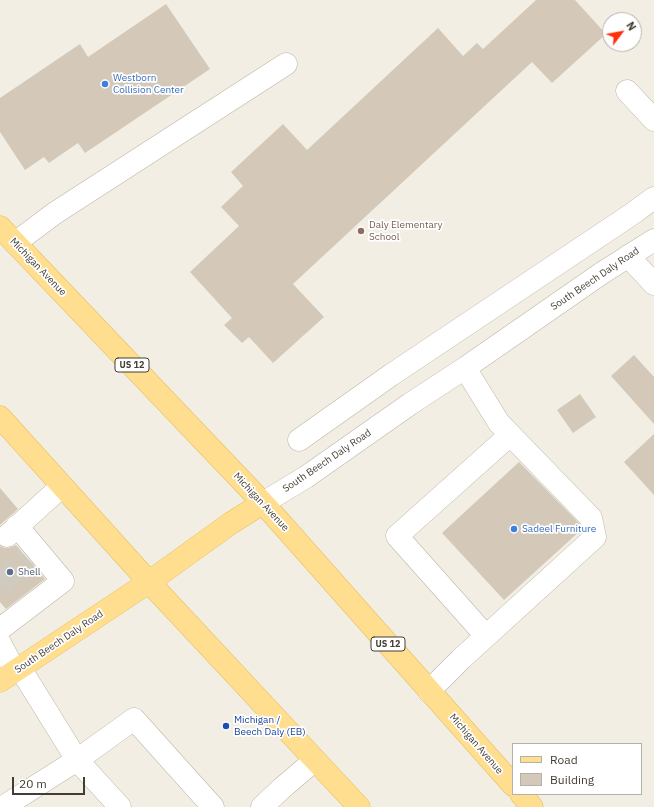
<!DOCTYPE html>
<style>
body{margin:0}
#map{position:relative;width:654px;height:807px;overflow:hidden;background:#f2eee3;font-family:"IBM Plex Sans",sans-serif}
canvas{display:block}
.legend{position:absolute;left:512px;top:743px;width:130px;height:52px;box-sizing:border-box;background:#fff;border:1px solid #b4b1ad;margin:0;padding:5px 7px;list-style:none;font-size:12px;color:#443d33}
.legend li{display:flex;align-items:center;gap:8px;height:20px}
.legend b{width:20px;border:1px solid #b4b1ad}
.north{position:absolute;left:602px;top:12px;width:40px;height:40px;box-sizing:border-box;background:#fff;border:1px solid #b4b1ad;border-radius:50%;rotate:58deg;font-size:11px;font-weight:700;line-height:16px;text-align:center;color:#443d33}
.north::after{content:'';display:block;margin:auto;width:14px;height:18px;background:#ff310d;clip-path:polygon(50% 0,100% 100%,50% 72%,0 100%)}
.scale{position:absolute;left:12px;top:777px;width:73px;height:18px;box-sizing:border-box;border:2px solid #443d33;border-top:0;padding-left:5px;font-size:12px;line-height:14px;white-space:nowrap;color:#443d33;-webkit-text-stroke:3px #fff;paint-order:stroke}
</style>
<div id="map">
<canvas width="654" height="807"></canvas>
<ul class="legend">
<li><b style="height:5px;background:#ffdf8f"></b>Road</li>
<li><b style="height:11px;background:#d4c9b8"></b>Building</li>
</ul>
<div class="north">N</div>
<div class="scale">20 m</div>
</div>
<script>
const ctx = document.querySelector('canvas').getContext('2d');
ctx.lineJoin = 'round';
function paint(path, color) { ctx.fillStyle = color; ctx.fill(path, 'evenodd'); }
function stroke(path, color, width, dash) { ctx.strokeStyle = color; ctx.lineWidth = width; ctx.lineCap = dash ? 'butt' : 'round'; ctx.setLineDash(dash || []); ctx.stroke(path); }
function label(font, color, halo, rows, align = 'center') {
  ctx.font = font + ' "IBM Plex Sans",sans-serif'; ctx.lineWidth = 3.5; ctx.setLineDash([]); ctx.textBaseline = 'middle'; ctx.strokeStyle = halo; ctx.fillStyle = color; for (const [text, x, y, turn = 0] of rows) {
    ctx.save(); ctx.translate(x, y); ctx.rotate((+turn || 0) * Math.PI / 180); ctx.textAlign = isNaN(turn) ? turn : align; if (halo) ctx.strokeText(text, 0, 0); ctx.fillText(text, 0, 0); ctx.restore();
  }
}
paint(new Path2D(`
 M 536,0 L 575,0 L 606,34 L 552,83 L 532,62 L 293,284 L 324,317 L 273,363 L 249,337 L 242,343 L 224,325 L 232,318 L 190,272 L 239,226 L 221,207 L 243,186 L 231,172 L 283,124 L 307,150 L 438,28 L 463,56 L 477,43 L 483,49 Z
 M 166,4 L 210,69 L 85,153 L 78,143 L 49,163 L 44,157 L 25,170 L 0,132 L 0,98 L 80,44 L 88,57 Z
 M 634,355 L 654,377 L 654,424 L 611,376 Z
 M 580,394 L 596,417 L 573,433 L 557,410 Z
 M 654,434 L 654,495 L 624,462 Z
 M 519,462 L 580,524 L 581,530 L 504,600 L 442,533 Z
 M 0,488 L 18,509 L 0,525 Z
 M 16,545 L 45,579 L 6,609 L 0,602 L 0,546 L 4,548 L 9,548 Z`), '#d4c9b8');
stroke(new Path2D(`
 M 0,584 L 26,557`), '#cfcbc0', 22, [22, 11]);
const minor = new Path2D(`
 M 627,91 L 654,120
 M 15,243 L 55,213 L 286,64
 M 628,256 L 654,284
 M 299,440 L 391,375 L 632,214 L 654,198
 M 263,503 L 306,477 L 410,404 L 465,368 L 602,273 L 654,240
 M 7,536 L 62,486
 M 0,629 L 63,581 L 17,526
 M 486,636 L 397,536 L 510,435
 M 0,643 L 15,671
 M 20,668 L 77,760 L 120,807
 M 429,691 L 461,659 L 595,537 L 591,518 L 499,423 L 465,368
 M 3,807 L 77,760 L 134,719 L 213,807
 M 262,807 L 281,789 L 315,760`);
const major = new Path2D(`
 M 0,227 L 263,503 L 513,785
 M 0,417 L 149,582 L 359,807
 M 0,681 L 149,582 L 231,523 L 263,503
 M 521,794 L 532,807`);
stroke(minor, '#beb5a6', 23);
stroke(major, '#e6bd5d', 23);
stroke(minor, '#fff', 22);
stroke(major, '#ffdf8f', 22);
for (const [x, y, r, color] of [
 [105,84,4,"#3f7fe0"],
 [361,231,4,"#8d6e63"],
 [514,529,4,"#3f7fe0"],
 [10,572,4,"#5c6f8a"],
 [226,726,4,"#1a4fb4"]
]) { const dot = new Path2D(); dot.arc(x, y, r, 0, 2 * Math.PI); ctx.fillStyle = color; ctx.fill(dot); stroke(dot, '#fff', 1.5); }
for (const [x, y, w] of [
 [132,365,34],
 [388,644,34]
]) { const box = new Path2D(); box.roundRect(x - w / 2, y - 7, w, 14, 3); ctx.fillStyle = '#fff'; ctx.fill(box); stroke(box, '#443d33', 1); }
label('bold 9px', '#443d33', null, [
 ["US 12",132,365],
 ["US 12",388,644]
]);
label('10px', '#366cbe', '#fff', [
 ["Westborn",113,78],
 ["Collision Center",113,90],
 ["Sadeel Furniture",522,529]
], 'left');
label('10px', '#785e54', '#fff', [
 ["Daly Elementary",369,225],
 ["School",369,237]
], 'left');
label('10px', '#443d33', '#fff', [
 ["Michigan Avenue",38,267,46],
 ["South Beech Daly Road",595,279,-34],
 ["South Beech Daly Road",327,461,-34],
 ["Michigan Avenue",261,502,47],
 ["South Beech Daly Road",59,642,-34],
 ["Michigan Avenue",476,744,49]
]);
label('10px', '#4e5e75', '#fff', [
 ["Shell",18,572]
], 'left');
label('10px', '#164399', '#fff', [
 ["Michigan /",234,720],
 ["Beech Daly (EB)",234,732]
], 'left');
</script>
